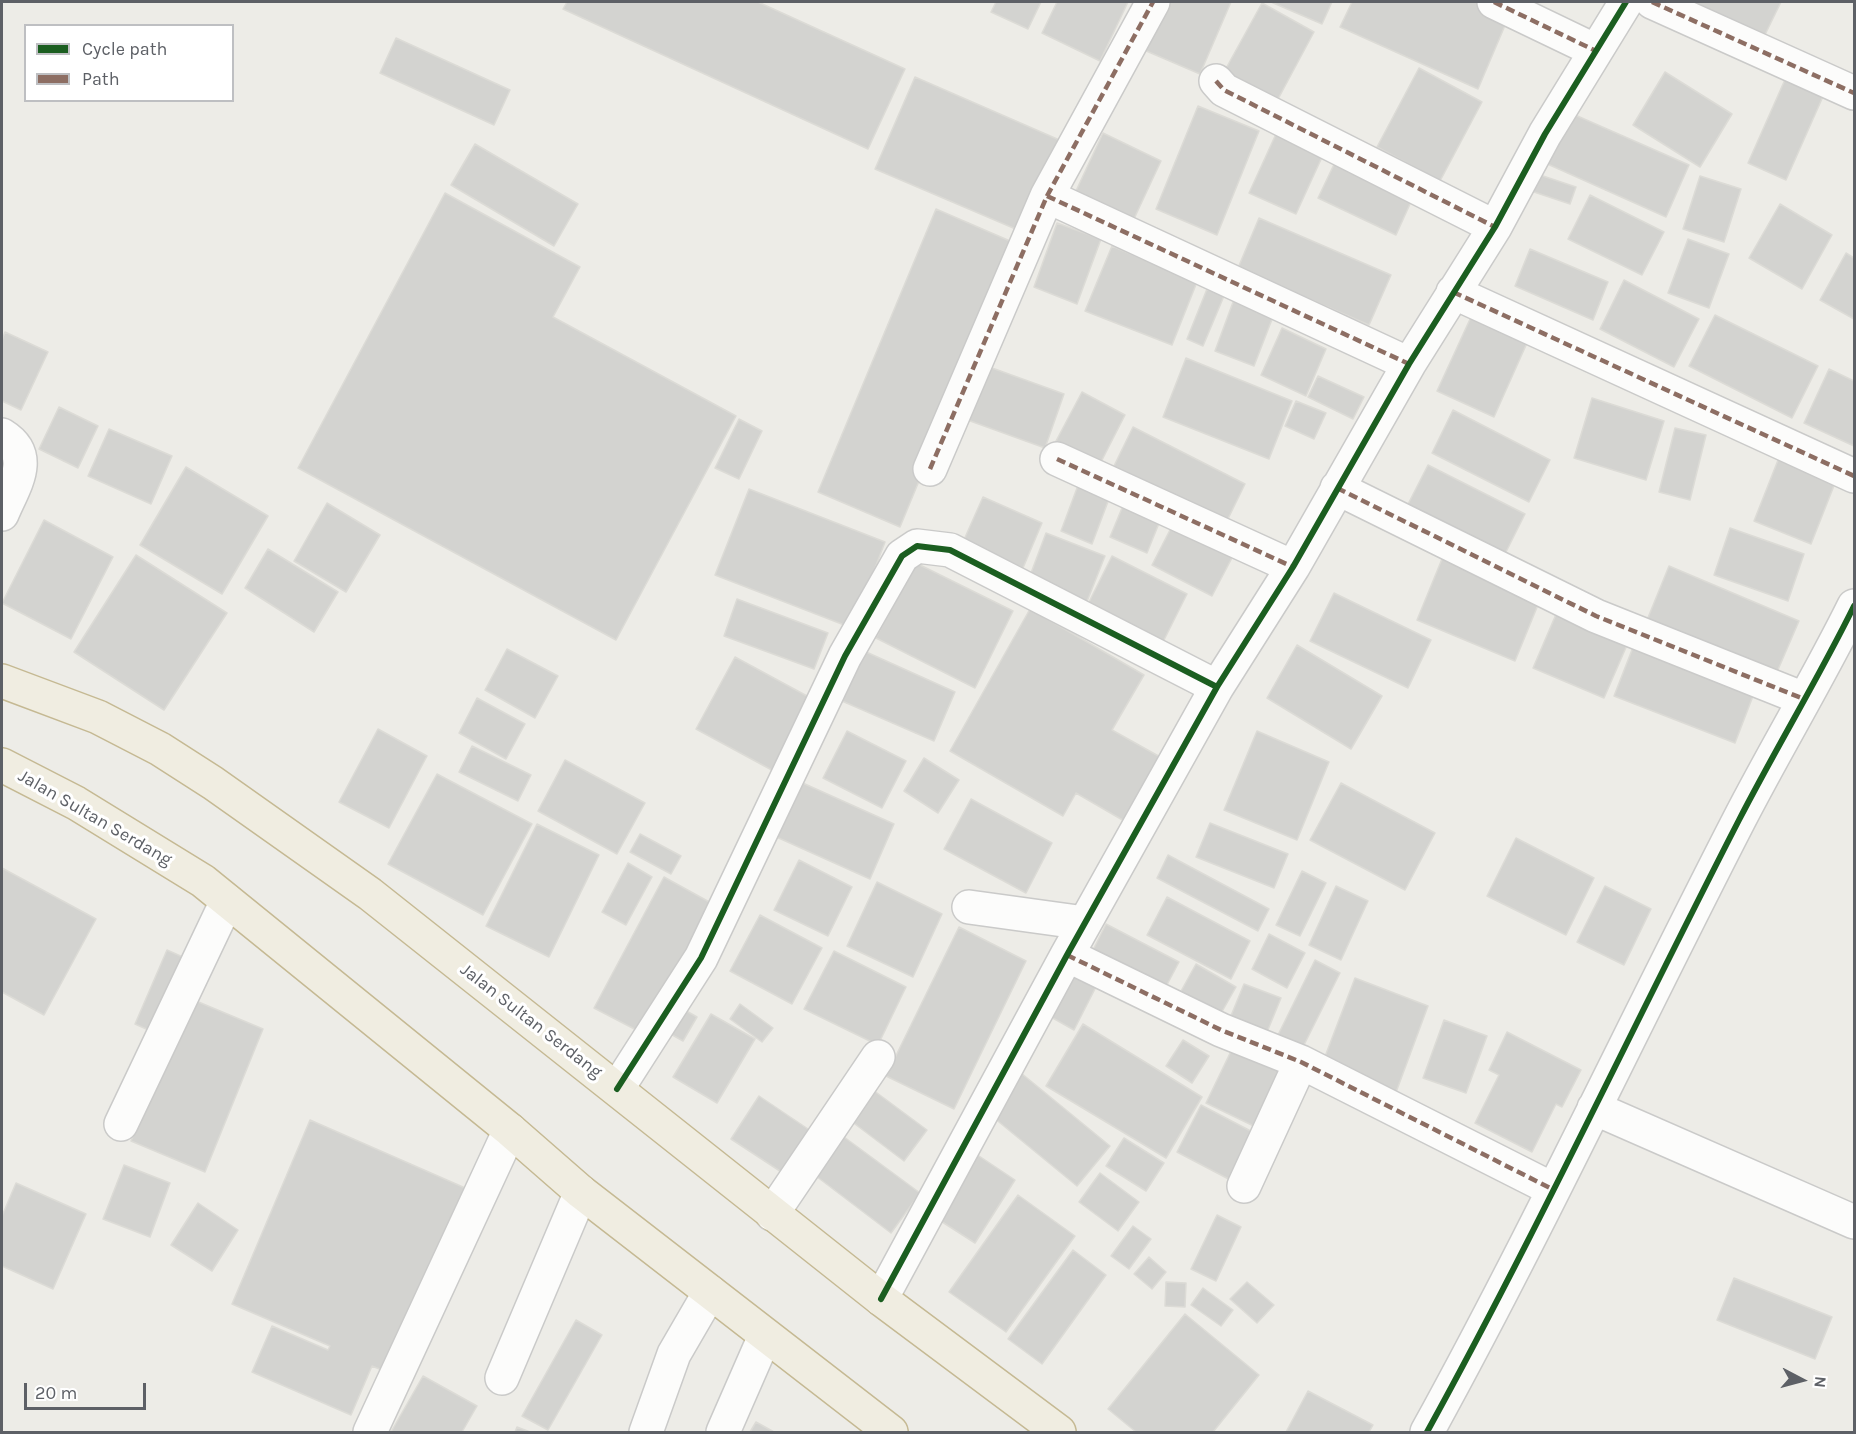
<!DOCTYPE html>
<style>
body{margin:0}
#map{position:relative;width:1856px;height:1434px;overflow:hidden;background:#edece7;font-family:Karla,sans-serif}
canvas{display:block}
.frame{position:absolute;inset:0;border:3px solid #5d6066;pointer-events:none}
.legend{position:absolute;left:24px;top:24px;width:210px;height:78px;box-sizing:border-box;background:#fff;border:2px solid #bebfc2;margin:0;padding:8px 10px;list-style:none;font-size:18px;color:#5d6066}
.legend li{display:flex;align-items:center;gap:12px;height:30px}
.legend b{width:30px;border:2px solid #bebfc2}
.north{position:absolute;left:1772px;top:1350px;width:60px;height:60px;-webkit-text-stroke:4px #fff;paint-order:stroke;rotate:96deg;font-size:16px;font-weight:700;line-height:24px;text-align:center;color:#5d6066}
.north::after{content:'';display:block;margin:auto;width:21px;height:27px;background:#5d6066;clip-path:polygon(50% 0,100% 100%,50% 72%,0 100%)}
.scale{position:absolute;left:24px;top:1383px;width:122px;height:27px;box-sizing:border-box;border:3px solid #5d6066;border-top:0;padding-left:8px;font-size:18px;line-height:21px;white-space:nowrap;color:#5d6066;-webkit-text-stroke:4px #fff;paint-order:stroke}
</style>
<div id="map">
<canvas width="1856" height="1434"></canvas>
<div class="frame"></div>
<ul class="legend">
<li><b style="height:8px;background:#1b5e20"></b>Cycle path</li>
<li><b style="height:8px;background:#8d6e63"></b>Path</li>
</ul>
<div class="north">N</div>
<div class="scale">20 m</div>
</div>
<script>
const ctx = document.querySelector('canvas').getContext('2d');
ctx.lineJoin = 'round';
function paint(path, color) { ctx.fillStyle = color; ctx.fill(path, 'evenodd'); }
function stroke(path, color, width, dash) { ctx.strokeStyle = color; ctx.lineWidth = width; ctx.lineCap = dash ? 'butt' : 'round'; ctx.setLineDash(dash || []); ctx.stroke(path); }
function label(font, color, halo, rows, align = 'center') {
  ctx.font = font + ' Karla,sans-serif'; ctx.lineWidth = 6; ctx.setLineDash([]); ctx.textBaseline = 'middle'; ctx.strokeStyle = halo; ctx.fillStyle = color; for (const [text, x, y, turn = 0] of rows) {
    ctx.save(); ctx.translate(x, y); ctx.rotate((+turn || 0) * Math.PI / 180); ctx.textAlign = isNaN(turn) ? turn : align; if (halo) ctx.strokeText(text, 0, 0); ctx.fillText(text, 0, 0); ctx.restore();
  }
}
const building = new Path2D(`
 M 567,2 L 758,2 L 905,69 L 868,149 L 563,9 Z
 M 996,2 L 1041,2 L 1028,29 L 991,12 Z
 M 1057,2 L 1128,2 L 1100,61 L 1042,33 Z
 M 1165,2 L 1231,2 L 1200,74 L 1144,50 Z
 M 1271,2 L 1332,2 L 1322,24 Z
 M 1352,2 L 1477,2 L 1509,16 L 1478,89 L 1340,27 Z
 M 1669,2 L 1781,2 L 1759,47 Z
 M 1262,3 L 1314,32 L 1277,101 L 1224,72 Z
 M 396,38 L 510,90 L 494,125 L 380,73 Z
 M 1791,66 L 1829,83 L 1786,180 L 1748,163 Z
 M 1419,68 L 1482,102 L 1440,181 L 1377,147 Z
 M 1665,72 L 1732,114 L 1700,167 L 1633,125 Z
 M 915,77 L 1064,142 L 1025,233 L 875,169 Z
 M 1198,106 L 1259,131 L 1217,235 L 1156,209 Z
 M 1566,111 L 1689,165 L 1666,217 L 1543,162 Z
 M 1103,133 L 1161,161 L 1133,221 L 1075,193 Z
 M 1276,134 L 1323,155 L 1296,214 L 1249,193 Z
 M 475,144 L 578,204 L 554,246 L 451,185 Z
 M 1338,156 L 1415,193 L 1396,235 L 1318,198 Z
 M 1534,173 L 1576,187 L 1570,204 L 1528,190 Z
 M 1700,176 L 1741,189 L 1724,242 L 1683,229 Z
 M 445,193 L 580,267 L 553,317 L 736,416 L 616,640 L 298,468 Z
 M 1590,195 L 1664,232 L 1642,275 L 1568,239 Z
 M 1780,204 L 1832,235 L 1802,289 L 1749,258 Z
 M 936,209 L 1017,244 L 900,527 L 818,492 Z
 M 1259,218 L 1391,275 L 1369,325 L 1238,268 Z
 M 1057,223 L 1101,239 L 1077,304 L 1034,287 Z
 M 1688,239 L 1729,254 L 1709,308 L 1668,293 Z
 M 1112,246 L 1197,282 L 1172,345 L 1085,311 Z
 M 1530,249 L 1608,282 L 1593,320 L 1515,286 Z
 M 1846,253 L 1854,258 L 1854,319 L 1820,300 Z
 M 1624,280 L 1699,319 L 1674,367 L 1600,329 Z
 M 1207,289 L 1224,296 L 1203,346 L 1187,339 Z
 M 1236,294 L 1276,309 L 1254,366 L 1215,351 Z
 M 1715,315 L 1818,366 L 1792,418 L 1689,366 Z
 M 1471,317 L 1527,343 L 1494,417 L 1437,391 Z
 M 1282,328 L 1326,349 L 1306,396 L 1261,375 Z
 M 5,332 L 48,352 L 21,410 L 2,401 L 2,340 Z
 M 1186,358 L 1292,401 L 1269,459 L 1163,417 Z
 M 981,364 L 1064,394 L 1045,448 L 962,418 Z
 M 1829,369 L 1854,381 L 1854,446 L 1804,423 Z
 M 1318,376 L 1364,397 L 1353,419 L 1308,397 Z
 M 1082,392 L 1125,415 L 1100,464 L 1056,441 Z
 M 1592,398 L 1664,421 L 1646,480 L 1574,458 Z
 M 1296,401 L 1326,413 L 1314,439 L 1285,426 Z
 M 59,407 L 98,426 L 78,468 L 39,449 Z
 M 1453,410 L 1550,460 L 1529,502 L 1432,453 Z
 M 739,419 L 762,431 L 739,479 L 715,468 Z
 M 1133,427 L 1245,484 L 1224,527 L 1112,470 Z
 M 1675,428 L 1706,435 L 1690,500 L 1659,492 Z
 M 109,429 L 172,456 L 151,504 L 88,476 Z
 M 1782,450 L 1839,473 L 1811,544 L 1754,521 Z
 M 1428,465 L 1525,514 L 1501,562 L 1404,512 Z
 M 186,467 L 268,516 L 222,594 L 140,545 Z
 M 1080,480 L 1112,491 L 1092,544 L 1061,531 Z
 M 749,489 L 885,542 L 852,628 L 715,575 Z
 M 1127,496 L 1164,511 L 1147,553 L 1110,537 Z
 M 983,497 L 1042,523 L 1023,568 L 963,542 Z
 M 327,503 L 380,535 L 346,592 L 294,561 Z
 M 44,520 L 113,557 L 71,639 L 2,603 Z
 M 1173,524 L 1234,554 L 1212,596 L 1152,565 Z
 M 1730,528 L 1804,554 L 1788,601 L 1714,575 Z
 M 1046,533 L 1105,556 L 1086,604 L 1028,581 Z
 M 268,549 L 338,592 L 314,632 L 245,588 Z
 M 136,555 L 227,613 L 164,710 L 74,652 Z
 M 1112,556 L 1187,594 L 1159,650 L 1084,612 Z
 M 1442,559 L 1540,600 L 1515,661 L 1417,620 Z
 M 914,562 L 1013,611 L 975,688 L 876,638 Z
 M 1669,566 L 1799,621 L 1774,679 L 1645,625 Z
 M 1334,593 L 1431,640 L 1408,688 L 1310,641 Z
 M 737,599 L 828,633 L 814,669 L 724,636 Z
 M 1560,605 L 1631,636 L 1604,698 L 1533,668 Z
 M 1030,609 L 1144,675 L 1112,730 L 1162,758 L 1126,822 L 1076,793 L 1063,816 L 950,751 Z
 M 1637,637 L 1758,683 L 1735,743 L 1614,696 Z
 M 1297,645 L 1382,696 L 1351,749 L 1267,698 Z
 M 507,649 L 558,676 L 535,718 L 485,690 Z
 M 864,651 L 955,692 L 934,741 L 842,701 Z
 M 735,657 L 820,703 L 781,775 L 696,729 Z
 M 477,698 L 525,724 L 506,759 L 459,733 Z
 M 378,729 L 427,756 L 389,828 L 339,802 Z
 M 847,731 L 906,761 L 882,808 L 823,778 Z
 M 1257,731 L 1329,762 L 1297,840 L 1224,810 Z
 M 472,746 L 531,775 L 518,801 L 459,772 Z
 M 924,758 L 959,780 L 938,813 L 904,791 Z
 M 565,760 L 645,803 L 617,854 L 538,811 Z
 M 437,774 L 532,824 L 483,915 L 388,864 Z
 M 796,780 L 894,824 L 870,879 L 772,835 Z
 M 1341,783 L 1435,833 L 1405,890 L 1310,840 Z
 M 971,799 L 1052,843 L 1026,893 L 944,849 Z
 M 1210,823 L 1288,854 L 1274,888 L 1196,857 Z
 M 537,824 L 599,855 L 549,957 L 486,926 Z
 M 640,834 L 681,856 L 671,874 L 630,852 Z
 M 1516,838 L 1594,878 L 1566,935 L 1487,896 Z
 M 1168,855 L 1269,909 L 1258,931 L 1157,878 Z
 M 799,860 L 852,887 L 828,936 L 774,910 Z
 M 628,863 L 652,877 L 626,925 L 602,912 Z
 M 2,868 L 96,919 L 44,1015 L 2,992 Z
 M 1302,871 L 1326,883 L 1300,936 L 1276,925 Z
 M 664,877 L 713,904 L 644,1034 L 594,1008 Z
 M 877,882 L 942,914 L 913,977 L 847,946 Z
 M 1336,886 L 1368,901 L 1341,960 L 1309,945 Z
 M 1605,886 L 1651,909 L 1624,965 L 1577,942 Z
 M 1167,897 L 1250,941 L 1231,979 L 1147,935 Z
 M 760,915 L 822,948 L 792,1004 L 730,971 Z
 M 1106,924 L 1179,962 L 1160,998 L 1088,960 Z
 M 959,927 L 1026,961 L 954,1109 L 886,1076 Z
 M 1269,934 L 1305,953 L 1287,988 L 1252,969 Z
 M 167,950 L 194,962 L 162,1036 L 135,1024 Z
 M 834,951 L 906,987 L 878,1045 L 804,1009 Z
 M 1315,960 L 1340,973 L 1301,1051 L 1276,1039 Z
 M 1196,964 L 1236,987 L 1215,1024 L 1175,1002 Z
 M 1076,969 L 1099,981 L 1074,1030 L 1051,1017 Z
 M 1355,978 L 1428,1006 L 1395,1095 L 1321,1067 Z
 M 1244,984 L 1281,998 L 1265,1037 L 1228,1023 Z
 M 189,998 L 263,1029 L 205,1172 L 131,1141 Z
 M 674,1004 L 697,1017 L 683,1041 L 660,1028 Z
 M 740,1004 L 773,1028 L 762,1042 L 730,1019 Z
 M 711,1014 L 755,1039 L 717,1103 L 673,1077 Z
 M 1444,1020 L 1487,1036 L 1466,1093 L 1423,1078 Z
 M 1083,1024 L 1202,1097 L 1166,1158 L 1046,1086 Z
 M 1507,1032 L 1581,1070 L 1562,1107 L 1556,1104 L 1532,1152 L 1475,1123 L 1499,1075 L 1489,1070 Z
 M 1183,1040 L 1209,1056 L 1192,1083 L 1166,1066 Z
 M 1233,1047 L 1289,1075 L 1262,1130 L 1206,1103 Z
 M 1021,1073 L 1110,1146 L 1077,1186 L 988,1113 Z
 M 869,1087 L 927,1130 L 904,1161 L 847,1118 Z
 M 759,1096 L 814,1133 L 786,1175 L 731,1139 Z
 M 1201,1105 L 1264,1138 L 1240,1185 L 1177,1152 Z
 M 310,1120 L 472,1191 L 394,1375 L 372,1366 L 351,1415 L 252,1372 L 272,1326 L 328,1350 L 330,1346 L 232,1304 Z
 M 840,1134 L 920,1193 L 891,1233 L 812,1173 Z
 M 1124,1138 L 1164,1163 L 1146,1191 L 1106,1166 Z
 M 976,1154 L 1015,1180 L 975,1243 L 936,1218 Z
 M 124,1165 L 170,1183 L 150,1237 L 103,1219 Z
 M 1100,1173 L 1139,1202 L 1118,1231 L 1079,1202 Z
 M 16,1183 L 86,1214 L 53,1289 L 2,1266 L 2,1216 Z
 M 1018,1195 L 1075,1236 L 1006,1332 L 949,1292 Z
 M 198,1203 L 238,1230 L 212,1271 L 171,1245 Z
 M 1217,1215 L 1241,1227 L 1216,1281 L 1191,1269 Z
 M 1133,1226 L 1151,1239 L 1129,1269 L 1111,1256 Z
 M 1073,1250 L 1106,1275 L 1042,1364 L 1008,1339 Z
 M 1149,1257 L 1166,1272 L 1152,1289 L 1134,1274 Z
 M 1734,1278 L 1832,1317 L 1815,1359 L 1717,1320 Z
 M 1166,1282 L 1186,1283 L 1185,1307 L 1165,1306 Z
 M 1247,1282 L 1274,1305 L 1257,1323 L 1230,1299 Z
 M 1203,1288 L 1233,1310 L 1221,1326 L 1191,1305 Z
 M 1185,1314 L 1259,1375 L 1213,1432 L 1136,1432 L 1108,1409 Z
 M 576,1320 L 602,1335 L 548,1430 L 522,1416 Z
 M 423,1376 L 477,1406 L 462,1432 L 391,1432 Z
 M 1308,1391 L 1373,1425 L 1369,1432 L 1286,1432 Z
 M 756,1422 L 774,1432 L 750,1432 Z
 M 517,1427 L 530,1432 L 515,1432 Z`);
paint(building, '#d3d3d0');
stroke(building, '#dcdbd6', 1.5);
const minor = new Path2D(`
 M 1494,2 L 1596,51
 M 1652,2 L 1854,93
 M 1216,81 L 1224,90 L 1495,227
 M 1047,196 L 1409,364
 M 1453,292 L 1854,476
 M 2,435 C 36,456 14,485 2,514
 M 1057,459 L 1293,567
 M 930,469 L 1047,196 L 1153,2
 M 1337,488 L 1596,616 L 1804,699
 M 969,907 L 1085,923
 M 1067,955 L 1221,1030 L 1301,1062 L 1552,1189
 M 617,1089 L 701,958 L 845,656 L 902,556 L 917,546 L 950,550 L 1217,687
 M 1594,1108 L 1854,1222
 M 121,1124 L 227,901
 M 1244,1186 L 1301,1062
 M 772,1214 L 878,1057
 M 881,1299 L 1067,955 L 1217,687 L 1293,567 L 1409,364 L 1495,227 L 1545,134 L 1626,2
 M 502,1378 L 581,1192
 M 370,1432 L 510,1130
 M 646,1432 L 674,1354 L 710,1292
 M 723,1432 L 765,1336
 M 1427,1432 C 1537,1232 1634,1024 1739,820 C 1776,748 1818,679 1854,606`);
const highway = new Path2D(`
 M 2,681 L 98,717 L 160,749 L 213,783 L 370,894 L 881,1299 L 1059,1432
 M 2,765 L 76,803 L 203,881 L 510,1130 L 581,1192 L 891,1432`);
stroke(minor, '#cacac9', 36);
stroke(highway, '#c5b993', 36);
stroke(minor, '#fcfcfb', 33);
stroke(highway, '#f0ede1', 33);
stroke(new Path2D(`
 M 1494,2 L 1596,51
 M 1652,2 L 1854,93
 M 1216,81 L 1224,90 L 1495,227
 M 1047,196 L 1409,364
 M 1453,292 L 1854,476
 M 1057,459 L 1293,567
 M 930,469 L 1047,196 L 1153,2
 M 1337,488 L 1596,616 L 1804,699
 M 1067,955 L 1221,1030 L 1301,1062 L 1552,1189`), '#8d6e63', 4.5, [9, 4.5]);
stroke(new Path2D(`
 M 617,1089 L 701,958 L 845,656 L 902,556 L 917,546 L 950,550 L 1217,687
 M 881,1299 L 1067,955 L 1217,687 L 1293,567 L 1409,364 L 1495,227 L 1545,134 L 1626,2
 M 1427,1432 C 1537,1232 1634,1024 1739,820 C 1776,748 1818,679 1854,606`), '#1b5e20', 6);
label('18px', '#5d6066', '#fff', [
 ["Jalan Sultan Serdang",95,818,30],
 ["Jalan Sultan Serdang",531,1021,38]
]);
</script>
